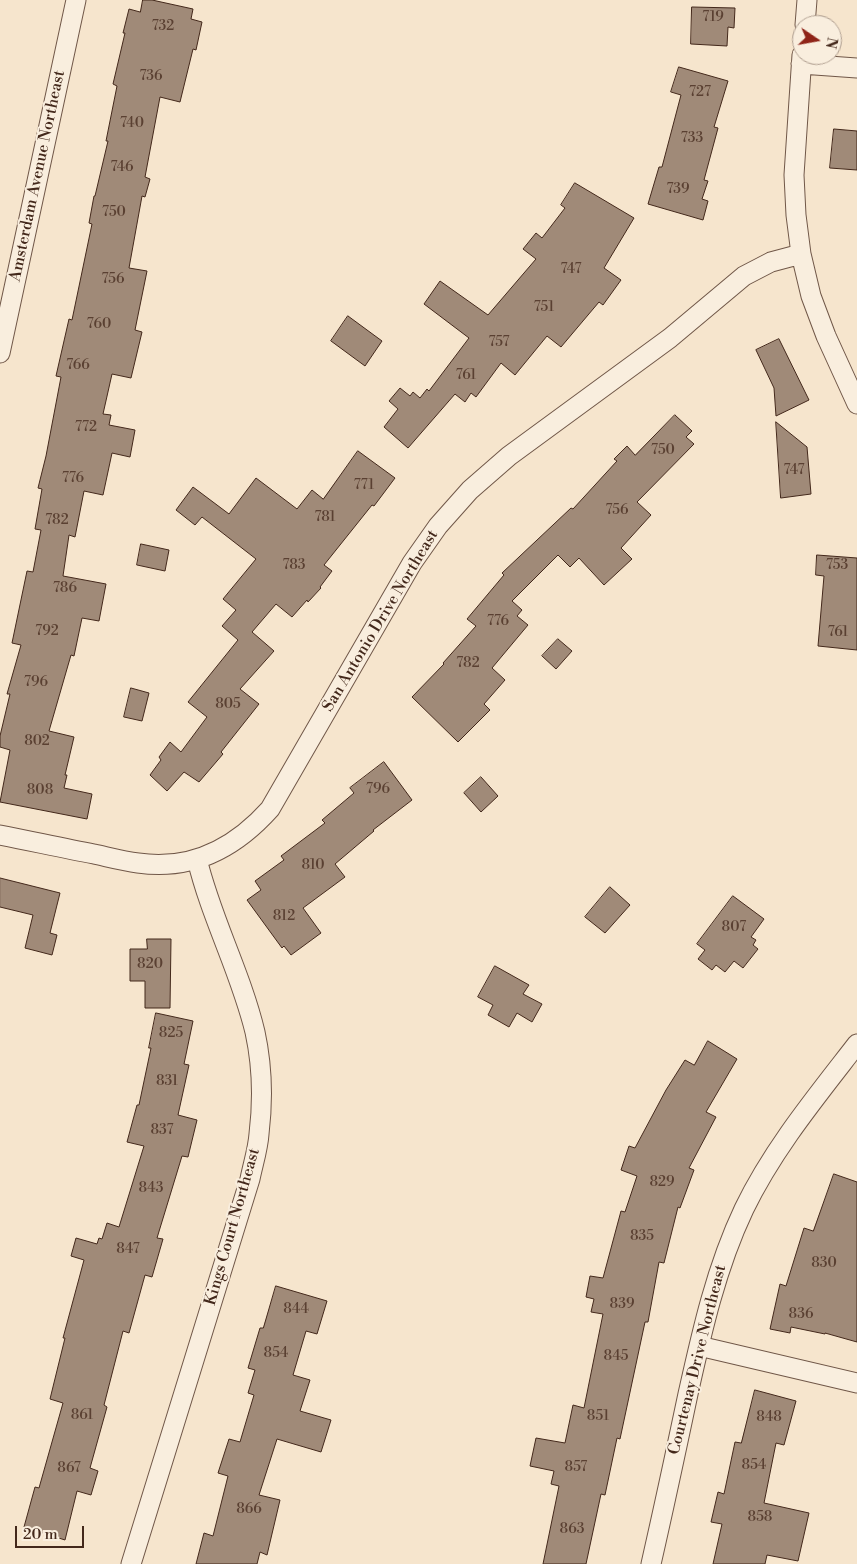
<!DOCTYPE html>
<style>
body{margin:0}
#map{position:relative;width:857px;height:1564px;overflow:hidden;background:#f6e5cd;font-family:"Libre Bodoni",serif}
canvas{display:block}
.north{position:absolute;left:792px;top:15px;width:50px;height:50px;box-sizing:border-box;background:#f9eede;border:1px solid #b09f90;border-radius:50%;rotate:102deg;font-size:14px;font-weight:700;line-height:20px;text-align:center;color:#43281b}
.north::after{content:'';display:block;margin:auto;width:18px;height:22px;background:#8f2418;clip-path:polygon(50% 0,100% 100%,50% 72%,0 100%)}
.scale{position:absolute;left:15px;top:1526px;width:69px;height:22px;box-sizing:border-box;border:2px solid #43281b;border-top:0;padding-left:6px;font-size:15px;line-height:18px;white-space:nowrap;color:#43281b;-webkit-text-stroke:4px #f9eede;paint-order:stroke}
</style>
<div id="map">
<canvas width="857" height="1564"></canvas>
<div class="north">N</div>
<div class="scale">20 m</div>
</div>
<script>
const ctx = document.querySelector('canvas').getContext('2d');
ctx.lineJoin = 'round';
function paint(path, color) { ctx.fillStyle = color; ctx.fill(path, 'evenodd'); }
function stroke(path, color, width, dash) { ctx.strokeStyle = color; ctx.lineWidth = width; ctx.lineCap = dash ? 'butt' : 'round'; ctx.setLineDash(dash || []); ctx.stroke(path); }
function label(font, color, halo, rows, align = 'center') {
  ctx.font = font + ' "Libre Bodoni",serif'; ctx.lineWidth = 4; ctx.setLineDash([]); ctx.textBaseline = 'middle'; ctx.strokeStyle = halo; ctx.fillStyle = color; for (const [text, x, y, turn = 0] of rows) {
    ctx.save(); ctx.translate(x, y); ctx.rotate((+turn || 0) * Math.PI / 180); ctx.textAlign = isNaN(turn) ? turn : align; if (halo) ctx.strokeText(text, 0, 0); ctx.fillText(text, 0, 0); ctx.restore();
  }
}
const building = new Path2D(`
 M 143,0 L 152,0 L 193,9 L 191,19 L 202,22 L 196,50 L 193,49 L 180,102 L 160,97 L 145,177 L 150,179 L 145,197 L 142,196 L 129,268 L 147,271 L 135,330 L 142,332 L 131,378 L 112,374 L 103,414 L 111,415 L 109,425 L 135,430 L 130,457 L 112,453 L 103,495 L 84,491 L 75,537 L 69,535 L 63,576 L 106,584 L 99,621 L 82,618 L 74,656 L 71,655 L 49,731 L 74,737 L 65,775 L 67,775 L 64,788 L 92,794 L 87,819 L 0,802 L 10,750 L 0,747 L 0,736 L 10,694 L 7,694 L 21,645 L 12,643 L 27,571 L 33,572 L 41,530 L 35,529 L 42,489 L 38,488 L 46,456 L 61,377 L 56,376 L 69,319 L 72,320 L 92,224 L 89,223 L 94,196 L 95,196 L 108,141 L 106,141 L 117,86 L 113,84 L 125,33 L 123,33 L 129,9 L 140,12 Z
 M 692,7 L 735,8 L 734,28 L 728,27 L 727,46 L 691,44 Z
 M 679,67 L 728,81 L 714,127 L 718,128 L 704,180 L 708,181 L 702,199 L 708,201 L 703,220 L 648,204 L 659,167 L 662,167 L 681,95 L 671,92 Z
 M 834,129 L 857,131 L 857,170 L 830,168 Z
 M 575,183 L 634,218 L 604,268 L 621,280 L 603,305 L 599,302 L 561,347 L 547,336 L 515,375 L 501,363 L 476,397 L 471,393 L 465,402 L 455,394 L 408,448 L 384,427 L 398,409 L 389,401 L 400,388 L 410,396 L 413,392 L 420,398 L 427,389 L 429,391 L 469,338 L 424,304 L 440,281 L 488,315 L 536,259 L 523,249 L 536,233 L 542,238 L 565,208 L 561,205 Z
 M 348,316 L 382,341 L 365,366 L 331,341 Z
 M 779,339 L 809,400 L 776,416 L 774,388 L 756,350 Z
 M 675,415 L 692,431 L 686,437 L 694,444 L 637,502 L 651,515 L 621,548 L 632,559 L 604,585 L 579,558 L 570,567 L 558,555 L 512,601 L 522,610 L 517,616 L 528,625 L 492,668 L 505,680 L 484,704 L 490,710 L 458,742 L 412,697 L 444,664 L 443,663 L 476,626 L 467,619 L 504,575 L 502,573 L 571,508 L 573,509 L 617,461 L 614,459 L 627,446 L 635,455 Z
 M 776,422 L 807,447 L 811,494 L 781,498 Z
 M 358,451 L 395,478 L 374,506 L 372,505 L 324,565 L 332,571 L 320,587 L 321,588 L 308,602 L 307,600 L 292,617 L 276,604 L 252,632 L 274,651 L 240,689 L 259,704 L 221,752 L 223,754 L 199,782 L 184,772 L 167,791 L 150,775 L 161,760 L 159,757 L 170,742 L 181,752 L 207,717 L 188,702 L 238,640 L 222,626 L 236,610 L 223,599 L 256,559 L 202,517 L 195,525 L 176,510 L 193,487 L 229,514 L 256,478 L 297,509 L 312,490 L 323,499 Z
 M 141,544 L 169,550 L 165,571 L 137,565 Z
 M 817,555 L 857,558 L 857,650 L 818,646 L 824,576 L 816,575 Z
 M 558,639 L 572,651 L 556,669 L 542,656 Z
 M 131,688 L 149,693 L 142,721 L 124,717 Z
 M 384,762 L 412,800 L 373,830 L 374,831 L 335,864 L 345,877 L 303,908 L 321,933 L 291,955 L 284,946 L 282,948 L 247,900 L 261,890 L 255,881 L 284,860 L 281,856 L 325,823 L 322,820 L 354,793 L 350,788 Z
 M 481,777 L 498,796 L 481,812 L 464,793 Z
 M 0,878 L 60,893 L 50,933 L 57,935 L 52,955 L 25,948 L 33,915 L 0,907 Z
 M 610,887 L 630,905 L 605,933 L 585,917 Z
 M 733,896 L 764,919 L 751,937 L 756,940 L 753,945 L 758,949 L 743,968 L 734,961 L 725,972 L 716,965 L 712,970 L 698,959 L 705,950 L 697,944 Z
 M 147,939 L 171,939 L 170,1008 L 145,1008 L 145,981 L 130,981 L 130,949 L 147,949 Z
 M 495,966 L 529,985 L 523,994 L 542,1004 L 532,1022 L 517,1013 L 509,1027 L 488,1015 L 493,1005 L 478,997 Z
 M 156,1013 L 193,1021 L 184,1064 L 189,1065 L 178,1115 L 197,1120 L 188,1157 L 182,1156 L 157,1238 L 163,1239 L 152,1277 L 145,1275 L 129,1333 L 123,1331 L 104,1405 L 107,1407 L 90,1468 L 98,1471 L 91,1495 L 77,1491 L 65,1540 L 24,1527 L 35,1487 L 39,1488 L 63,1403 L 50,1399 L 65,1338 L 63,1338 L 84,1260 L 71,1256 L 76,1238 L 97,1244 L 99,1238 L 102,1239 L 107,1223 L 119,1227 L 144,1146 L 127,1142 L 137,1105 L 139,1105 L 151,1048 L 149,1048 Z
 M 708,1041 L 737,1059 L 706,1112 L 716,1117 L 689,1168 L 694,1170 L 680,1208 L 678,1207 L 664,1263 L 659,1262 L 648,1322 L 645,1322 L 620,1439 L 617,1438 L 605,1495 L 601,1494 L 586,1564 L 543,1564 L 559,1486 L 551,1484 L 554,1471 L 530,1466 L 536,1438 L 565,1443 L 573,1405 L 584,1408 L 603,1314 L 591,1312 L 594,1299 L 586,1297 L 590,1276 L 603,1278 L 621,1211 L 625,1212 L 637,1176 L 621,1170 L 629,1146 L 635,1148 L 666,1090 L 685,1060 L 694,1065 Z
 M 834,1174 L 857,1182 L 857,1342 L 825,1333 L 825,1334 L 791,1327 L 790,1333 L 770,1329 L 780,1284 L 786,1286 L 804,1228 L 813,1231 Z
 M 276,1286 L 327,1301 L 317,1334 L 306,1331 L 293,1375 L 310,1380 L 300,1411 L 331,1420 L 321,1452 L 277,1439 L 259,1495 L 280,1500 L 267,1555 L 260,1552 L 257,1564 L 196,1564 L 204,1533 L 213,1536 L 228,1476 L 218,1473 L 229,1439 L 240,1442 L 254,1395 L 248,1393 L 255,1370 L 248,1368 L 260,1328 L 263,1328 Z
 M 755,1390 L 796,1401 L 784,1445 L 776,1443 L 764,1503 L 809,1513 L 798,1561 L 767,1555 L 765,1564 L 713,1564 L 722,1524 L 711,1522 L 718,1492 L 724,1494 L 735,1442 L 741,1443 Z`);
paint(building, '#a08a78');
stroke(building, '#43281b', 1);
const street = new Path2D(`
 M 805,25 L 807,0
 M 802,55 L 794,175 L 796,215 L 801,254 L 811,296 L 826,336 L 857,404
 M 801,64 L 857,68
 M 0,353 L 76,0
 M 0,835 C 31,841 62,848 94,854 C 108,857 123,861 138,863 C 192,871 235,848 270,809 L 412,563 L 438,526 L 470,490 L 509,456 L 670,338 L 744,276 L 771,262 L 801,254
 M 699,1346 L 857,1383
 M 131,1564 L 250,1179 C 253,1164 258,1149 259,1134 C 263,1101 262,1064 255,1032 C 241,973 211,918 197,859
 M 651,1564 C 664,1507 676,1451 688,1394 C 702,1331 716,1268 744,1209 C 773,1149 816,1097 857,1044`);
stroke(street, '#705748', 21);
stroke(street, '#f9eede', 19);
label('14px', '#5a4032', null, [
 ["719",713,18],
 ["732",163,27],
 ["736",151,77],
 ["727",700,93],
 ["740",132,124],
 ["733",692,139],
 ["746",122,168],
 ["739",678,190],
 ["750",114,213],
 ["747",571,270],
 ["756",113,280],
 ["751",544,308],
 ["760",99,325],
 ["757",499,343],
 ["766",78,366],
 ["761",466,376],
 ["772",86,428],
 ["750",663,451],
 ["747",794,471],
 ["776",73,479],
 ["771",364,486],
 ["756",617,511],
 ["781",325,518],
 ["782",57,521],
 ["783",294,566],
 ["753",837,566],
 ["786",65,589],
 ["776",498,622],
 ["792",47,632],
 ["761",838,633],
 ["782",468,664],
 ["796",36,683],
 ["805",228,705],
 ["802",37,742],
 ["796",378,790],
 ["808",40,791],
 ["810",313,866],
 ["812",284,917],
 ["807",734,928],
 ["820",150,965],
 ["825",171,1034],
 ["831",167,1082],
 ["837",162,1131],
 ["829",662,1183],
 ["843",151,1189],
 ["835",642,1237],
 ["847",128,1250],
 ["830",824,1264],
 ["839",622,1305],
 ["844",296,1310],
 ["836",801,1315],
 ["854",276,1354],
 ["845",616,1357],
 ["861",82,1416],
 ["851",598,1417],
 ["848",769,1418],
 ["854",754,1466],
 ["857",576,1468],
 ["867",69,1469],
 ["866",249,1510],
 ["858",760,1518],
 ["863",572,1530]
]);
label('16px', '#43281b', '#f9eede', [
 ["Amsterdam Avenue Northeast",38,176,-78],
 ["San Antonio Drive Northeast",381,621,-59],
 ["Kings Court Northeast",233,1227,-74],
 ["Courtenay Drive Northeast",698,1360,-76]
]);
</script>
